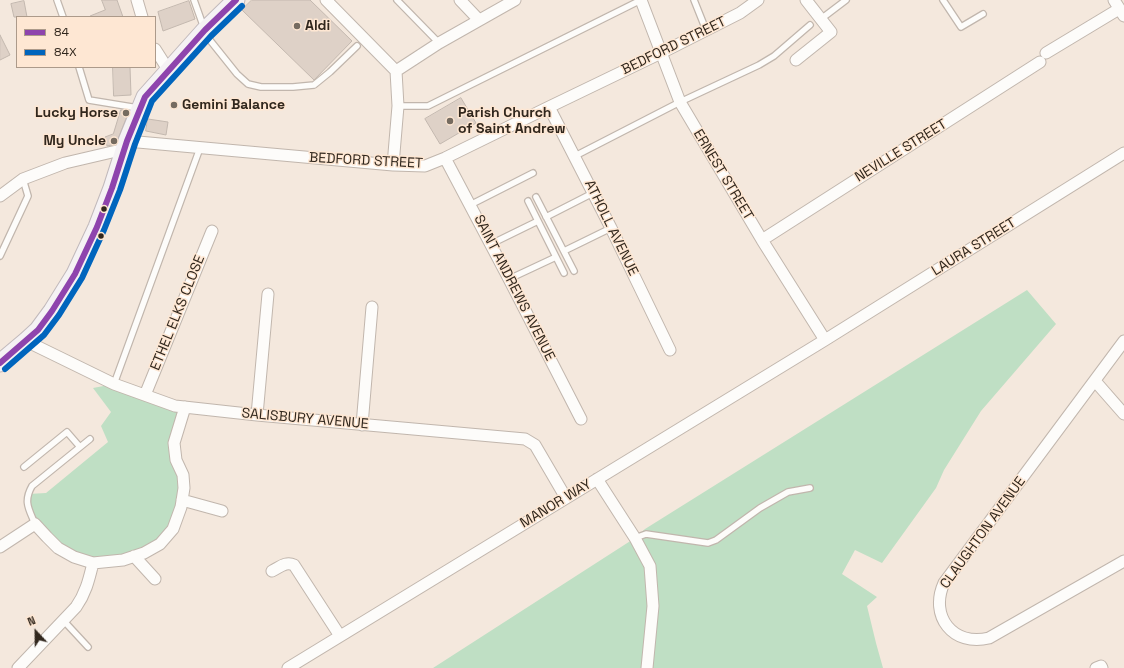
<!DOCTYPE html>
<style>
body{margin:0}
#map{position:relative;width:1124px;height:668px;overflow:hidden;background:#f4e8dd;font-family:"Space Grotesk",sans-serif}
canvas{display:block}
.legend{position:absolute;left:16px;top:16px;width:140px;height:52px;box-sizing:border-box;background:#fee7d3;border:1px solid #ac9a8a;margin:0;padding:5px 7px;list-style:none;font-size:12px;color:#31271d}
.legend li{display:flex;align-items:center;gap:8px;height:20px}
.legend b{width:20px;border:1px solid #ac9a8a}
.north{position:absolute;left:16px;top:612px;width:40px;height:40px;-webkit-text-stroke:3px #fee7d3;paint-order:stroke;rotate:338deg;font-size:11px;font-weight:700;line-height:16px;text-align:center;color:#31271d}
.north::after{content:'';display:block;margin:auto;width:14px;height:18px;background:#31271d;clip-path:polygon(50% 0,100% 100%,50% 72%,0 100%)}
</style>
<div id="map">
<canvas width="1124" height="668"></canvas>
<ul class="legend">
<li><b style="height:5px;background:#8e44ad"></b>84</li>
<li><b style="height:5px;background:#0065bd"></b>84X</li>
</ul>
<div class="north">N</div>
</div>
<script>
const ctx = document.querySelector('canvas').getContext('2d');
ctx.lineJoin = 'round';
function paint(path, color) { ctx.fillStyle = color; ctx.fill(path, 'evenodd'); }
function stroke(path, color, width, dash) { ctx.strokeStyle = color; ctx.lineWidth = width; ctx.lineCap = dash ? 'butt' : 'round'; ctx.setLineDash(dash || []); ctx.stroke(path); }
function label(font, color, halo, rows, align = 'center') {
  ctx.font = font + ' "Space Grotesk",sans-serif'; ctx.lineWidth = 3; ctx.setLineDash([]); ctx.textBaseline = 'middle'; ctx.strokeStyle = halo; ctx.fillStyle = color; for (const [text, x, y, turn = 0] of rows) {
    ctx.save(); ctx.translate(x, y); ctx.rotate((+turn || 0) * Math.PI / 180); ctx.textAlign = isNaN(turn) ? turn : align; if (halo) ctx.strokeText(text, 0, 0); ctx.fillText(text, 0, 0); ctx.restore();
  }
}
paint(new Path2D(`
 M 1027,290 L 1056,324 L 981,411 L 944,470 L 936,488 L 882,563 L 855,550 L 842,574 L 877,597 L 867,606 L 876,643 L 883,668 L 433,668 L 635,538 L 645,529 Z
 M 114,384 L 185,407 L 174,443 L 182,500 L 160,544 L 93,563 L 58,548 L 35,524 L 28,494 L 46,493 L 108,442 L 101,426 L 111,412 L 93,388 Z`), '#bfdfc4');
const building = new Path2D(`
 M 102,0 L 117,0 L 123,17 L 90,17 L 90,16 L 105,10 Z
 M 252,0 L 310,0 L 352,41 L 314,80 L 242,10 Z
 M 24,1 L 27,17 L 14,17 L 11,4 Z
 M 189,1 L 195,19 L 163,31 L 158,12 Z
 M 0,35 L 10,55 L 0,60 Z
 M 113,67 L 130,67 L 131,95 L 114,96 Z
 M 461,98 L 476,123 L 440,144 L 425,119 Z
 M 121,110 L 129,111 L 116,144 L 107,146 L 105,137 L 113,134 Z
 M 148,119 L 168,122 L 166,135 L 146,131 Z`);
paint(building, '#ded1c7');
stroke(building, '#c3b8af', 1);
const service = new Path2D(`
 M 57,0 L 63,17
 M 194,0 L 204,28
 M 397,0 L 439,43
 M 694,0 L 706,30
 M 943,0 L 961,27 L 983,14
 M 821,19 L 846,0
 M 205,34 L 237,74 L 248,84 L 261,87 L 293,87 L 314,85 L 330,72 L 357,46
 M 79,67 L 89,100 L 138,108
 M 398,106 L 428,106 L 641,0
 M 575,156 L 680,102 L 759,65 L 774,56 L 810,25
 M 536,197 L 574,271
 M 528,201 L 564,273
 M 470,205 L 533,173
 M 546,217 L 593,193
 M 491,244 L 538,221
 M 564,251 L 611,228
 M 0,256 L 28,196 L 23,179
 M 509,279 L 556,257
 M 114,384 L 200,148
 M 24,467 L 67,432 L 80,447
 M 35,524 C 29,509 23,502 32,486 L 90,439
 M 635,538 L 646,534 L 708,543 L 716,540 L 760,508 L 788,492 L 810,488
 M 63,620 L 88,647`);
const minor = new Path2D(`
 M 137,0 L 142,17
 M 326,0 L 396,71 L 398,106 L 393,165
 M 460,0 L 479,20
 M 641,0 L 680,102 L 762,240 L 825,340
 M 1114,0 L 1124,16
 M 155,49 L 169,71
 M 1046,53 L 1119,9
 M 796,60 L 831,32 L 806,0
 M 396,71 L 439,43 L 515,0
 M 549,107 L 611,228 L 670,350
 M 127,141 L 393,165 L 425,166 L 445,158 L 549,107 L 661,53 L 740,13 L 758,0
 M 445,158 L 509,279 L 581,419
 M 0,196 L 23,179 L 65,163 L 125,149
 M 762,240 L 1040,62
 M 26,341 L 114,384 L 175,406 L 257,415 L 525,439 L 535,445 L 566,498
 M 1124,341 L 944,583 C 929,616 953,647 989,638 L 1124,561
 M 1095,381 L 1124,414
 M 145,395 L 212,231
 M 257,415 L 268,294
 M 362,425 L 372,307
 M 597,479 L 635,538 L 650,566 L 653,606 L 647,668
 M 182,500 L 222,511
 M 0,547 L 35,524 L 47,537 L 58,548 L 74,557 L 93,563 L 123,560 L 144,553 L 160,544 L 173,529 L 181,507 L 184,488 L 183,475 L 176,460 L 174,443 L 185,407
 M 134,556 L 155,579
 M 272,571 C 280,567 286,561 294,565 L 340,636
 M 18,668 L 76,607 C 86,593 89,579 93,563
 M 288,668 L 825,340 L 1124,153
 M 1096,668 L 1101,666 L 1102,668`);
const primary = new Path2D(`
 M 0,363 L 26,341 L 38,330 L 52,311 L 75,274 L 97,227 L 112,188 L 127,141 L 145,97 L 205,30 L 236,0`);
stroke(service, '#c1b6ad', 8);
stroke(minor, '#c1b6ad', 13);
stroke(primary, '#c1b9bb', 19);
stroke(service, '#fdfcfa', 5.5);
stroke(minor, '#fdfcfa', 11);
stroke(primary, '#f5f2f4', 17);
stroke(new Path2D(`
 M 0,363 L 38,330 L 52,311 L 75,274 L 97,227 L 112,188 L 127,141 L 145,97 L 205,30 L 236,0`), '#8e44ad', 6);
stroke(new Path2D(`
 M 5,369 L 44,335 L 59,315 L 82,278 L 104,230 L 120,190 L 135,144 L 152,101 L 211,36 L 242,6`), '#0065bd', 6);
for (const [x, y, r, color] of [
 [297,26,4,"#756b60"],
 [174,105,4,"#756b60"],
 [126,113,4,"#756b60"],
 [450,121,4,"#756b60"],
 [114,141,4,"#756b60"],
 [104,209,3.5,"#31271d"],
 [101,236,3.5,"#31271d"]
]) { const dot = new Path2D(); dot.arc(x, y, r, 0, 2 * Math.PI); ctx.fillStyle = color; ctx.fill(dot); stroke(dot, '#fee7d3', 1.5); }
label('bold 14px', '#31271d', '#fee7d3', [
 ["Aldi",305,26],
 ["Gemini Balance",182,105],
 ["Lucky Horse",118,113,"right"],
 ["Parish Church",458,113],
 ["of Saint Andrew",458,129],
 ["My Uncle",106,141,"right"]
], 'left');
label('14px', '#31271d', '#fee7d3', [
 ["BEDFORD STREET",674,46,-26],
 ["NEVILLE STREET",901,151,-32],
 ["BEDFORD STREET",366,161,3],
 ["ERNEST STREET",723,175,59],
 ["ATHOLL AVENUE",611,228,64],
 ["LAURA STREET",974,247,-32],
 ["SAINT ANDREWS AVENUE",514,288,63],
 ["ETHEL ELKS CLOSE",178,313,-68],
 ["SALISBURY AVENUE",305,419,5],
 ["MANOR WAY",556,504,-31],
 ["CLAUGHTON AVENUE",983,533,-54]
]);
</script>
